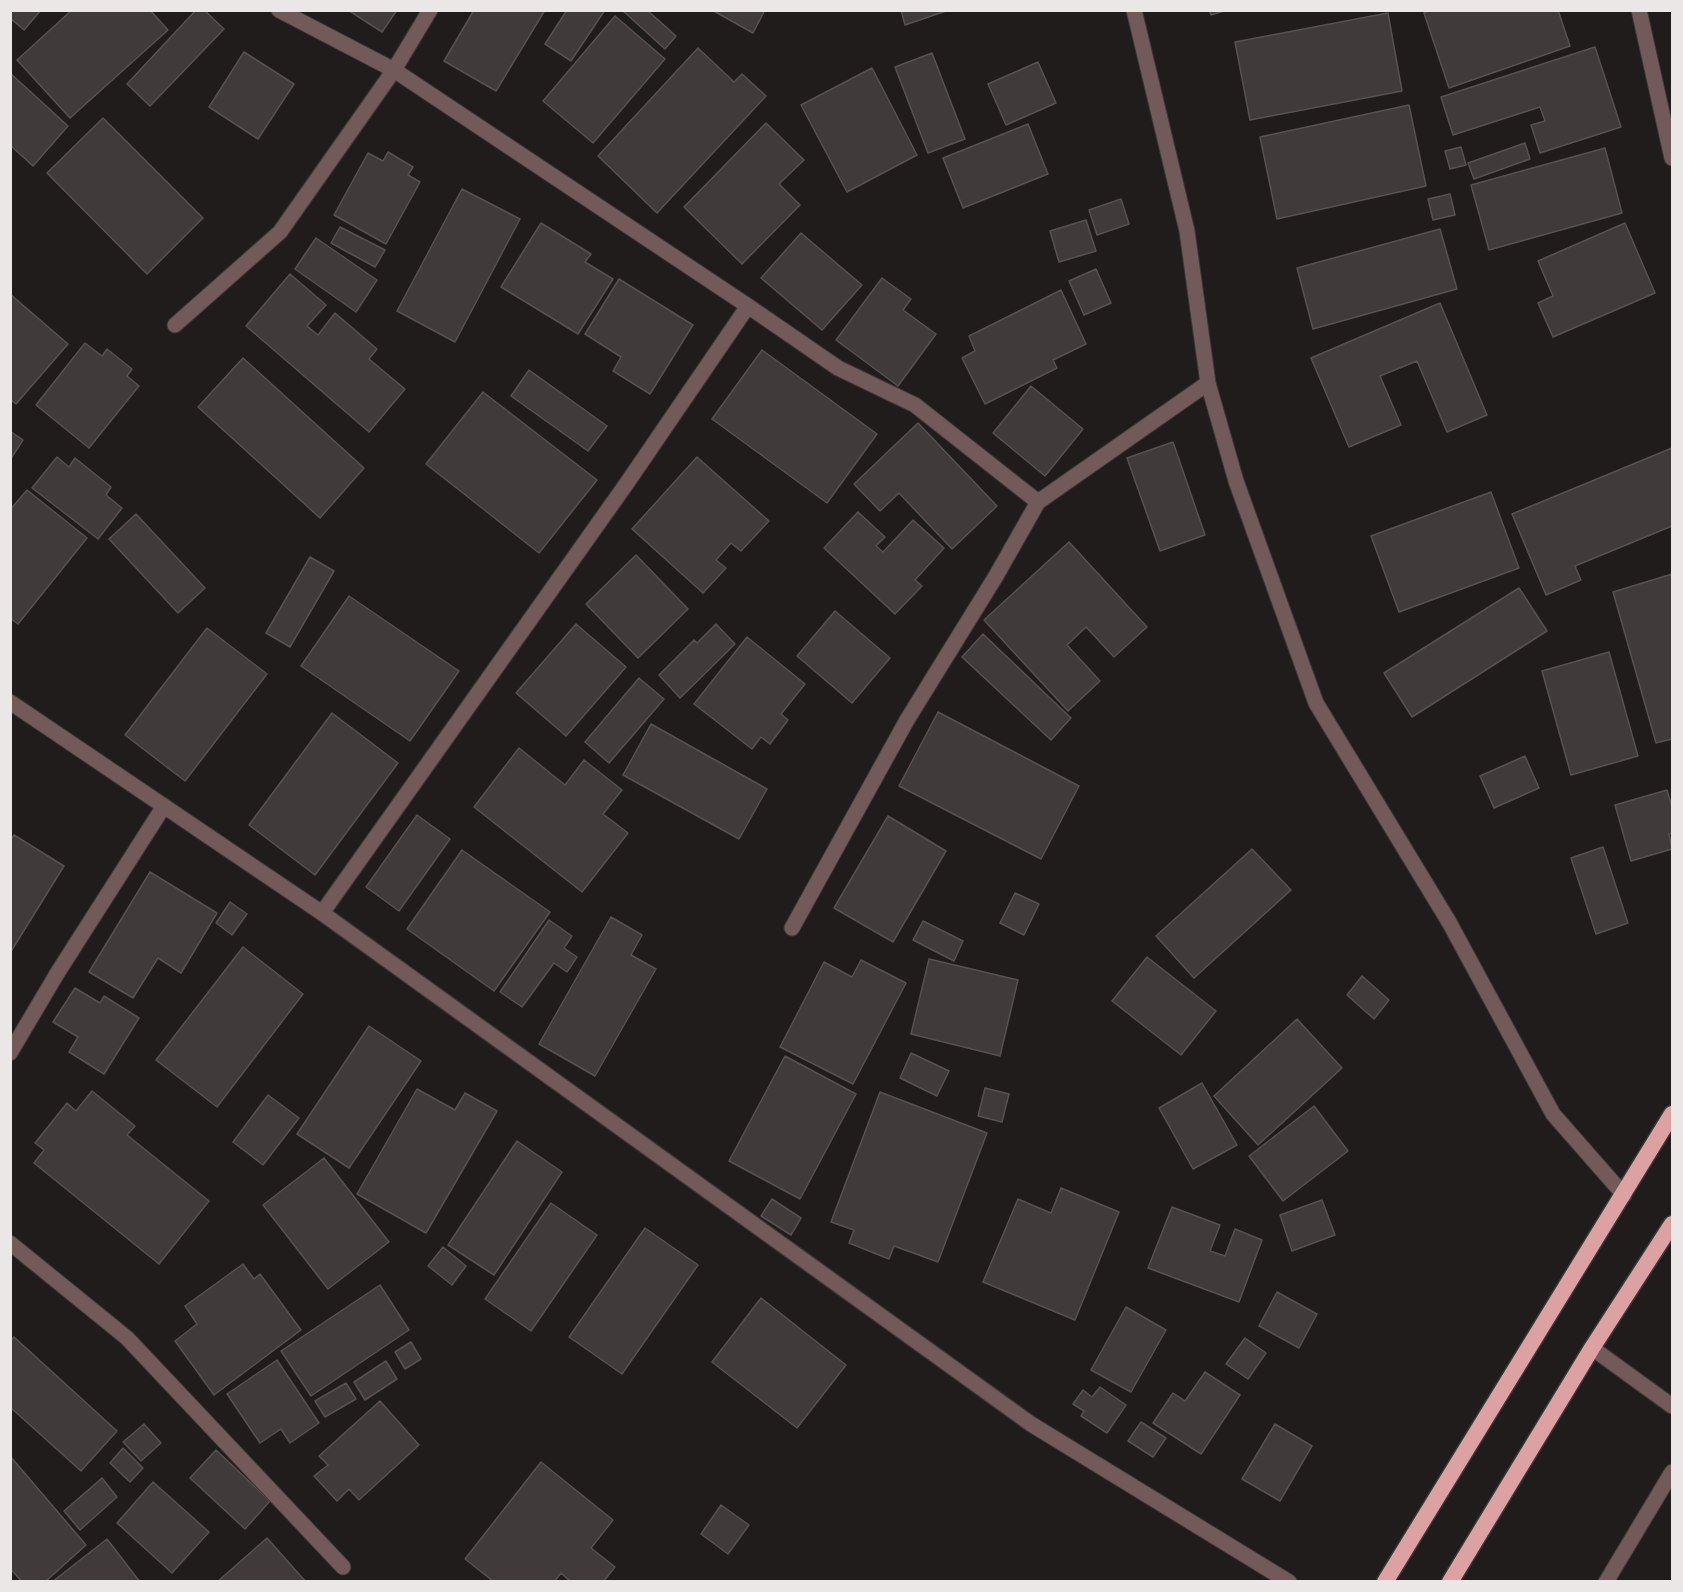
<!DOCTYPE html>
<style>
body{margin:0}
#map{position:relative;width:1683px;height:1592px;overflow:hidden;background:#211c1c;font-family:Lato,sans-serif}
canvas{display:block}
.frame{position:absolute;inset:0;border:12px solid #ebe7e7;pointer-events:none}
</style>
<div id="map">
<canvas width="1683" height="1592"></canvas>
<div class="frame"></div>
</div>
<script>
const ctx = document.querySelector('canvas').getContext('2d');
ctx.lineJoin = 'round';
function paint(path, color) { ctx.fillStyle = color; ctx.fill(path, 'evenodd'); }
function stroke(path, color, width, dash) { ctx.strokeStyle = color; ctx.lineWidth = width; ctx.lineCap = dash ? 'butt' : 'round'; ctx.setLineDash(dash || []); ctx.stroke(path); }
const building = new Path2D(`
 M 10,10 L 41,10 L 24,30 L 10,18 Z
 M 72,10 L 150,10 L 168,30 L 70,118 L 17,60 Z
 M 196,10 L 204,10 L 224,29 L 150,106 L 127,84 Z
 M 348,10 L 397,10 L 382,32 Z
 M 474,10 L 545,10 L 496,91 L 444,61 Z
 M 567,10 L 605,10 L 571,61 L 545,44 Z
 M 622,10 L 647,10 L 676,36 L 665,49 Z
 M 712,10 L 765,10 L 753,33 Z
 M 901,10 L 949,10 L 905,25 Z
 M 1209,10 L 1227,10 L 1211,15 Z
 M 1430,10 L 1558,10 L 1570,46 L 1449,88 L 1424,13 Z
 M 1388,13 L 1402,91 L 1250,120 L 1235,42 Z
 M 615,16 L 665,59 L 593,143 L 543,101 Z
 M 1595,47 L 1621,127 L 1540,153 L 1531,125 L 1545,121 L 1540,107 L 1453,135 L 1441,97 Z
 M 698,48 L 734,82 L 742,74 L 766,96 L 657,213 L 598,156 Z
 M 244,52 L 294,84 L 258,139 L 209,107 Z
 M 932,53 L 965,139 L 928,153 L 895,67 Z
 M 1038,62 L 1056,103 L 1006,125 L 988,84 Z
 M 872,68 L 917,155 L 847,192 L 801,105 Z
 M 10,73 L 68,126 L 33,166 L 10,145 Z
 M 1409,105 L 1426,186 L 1277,219 L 1260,137 Z
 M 103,118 L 203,218 L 147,274 L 47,173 Z
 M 766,123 L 804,160 L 779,184 L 800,205 L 742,264 L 684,207 Z
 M 1028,124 L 1048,174 L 963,208 L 943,158 Z
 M 1525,143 L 1530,159 L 1474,179 L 1468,163 Z
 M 1461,147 L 1466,165 L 1450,169 L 1445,151 Z
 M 1605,148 L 1622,213 L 1489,250 L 1471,185 Z
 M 388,152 L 413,167 L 408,175 L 420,182 L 386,244 L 334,215 L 368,153 L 383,161 Z
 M 462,189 L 520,219 L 455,342 L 397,311 Z
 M 1450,194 L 1455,215 L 1433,220 L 1428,199 Z
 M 1121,199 L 1129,224 L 1097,235 L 1089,210 Z
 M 1086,220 L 1096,251 L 1059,262 L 1050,231 Z
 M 541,223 L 591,254 L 585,262 L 613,279 L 578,334 L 501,287 Z
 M 1625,223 L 1655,293 L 1553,337 L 1538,303 L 1553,296 L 1538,261 Z
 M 340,227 L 385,250 L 375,267 L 331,243 Z
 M 1440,229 L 1457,289 L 1313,329 L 1297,268 Z
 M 801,233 L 862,285 L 822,330 L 761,278 Z
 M 316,238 L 377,280 L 356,312 L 295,269 Z
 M 1096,269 L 1111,303 L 1084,315 L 1069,281 Z
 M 290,274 L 326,305 L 307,326 L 318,335 L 335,313 L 377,349 L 369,359 L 405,389 L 369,432 L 246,326 Z
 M 882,278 L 911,299 L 903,310 L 936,334 L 898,386 L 836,340 Z
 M 619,279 L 693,325 L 650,394 L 613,371 L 621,357 L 585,334 Z
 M 1061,290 L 1086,344 L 1053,360 L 1057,368 L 985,404 L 962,358 L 975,351 L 969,336 Z
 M 10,294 L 68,344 L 16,404 L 10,399 Z
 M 1440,303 L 1487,415 L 1447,432 L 1417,361 L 1380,376 L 1401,425 L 1349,447 L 1311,358 Z
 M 85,343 L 102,356 L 107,349 L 132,369 L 127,376 L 139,386 L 89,448 L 36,405 Z
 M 762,350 L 877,434 L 827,503 L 712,419 Z
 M 243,358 L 364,468 L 320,518 L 198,407 Z
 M 529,370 L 607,426 L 588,451 L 511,396 Z
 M 1031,386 L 1083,429 L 1045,476 L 993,433 Z
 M 483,392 L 597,480 L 539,553 L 426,464 Z
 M 918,423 L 997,506 L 952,549 L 899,493 L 880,511 L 854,484 Z
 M 10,431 L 23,440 L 10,460 Z
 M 1173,442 L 1205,535 L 1160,551 L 1127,458 Z
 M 1672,448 L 1672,526 L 1575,566 L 1581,580 L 1546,595 L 1512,514 Z
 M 57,457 L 69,467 L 75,458 L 111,487 L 106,495 L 122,508 L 98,539 L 32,488 Z
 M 697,457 L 769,521 L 741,551 L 731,543 L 716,560 L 726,568 L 703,593 L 632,529 Z
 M 27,490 L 87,538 L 18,624 L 10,618 L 10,510 Z
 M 1491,492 L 1519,568 L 1399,612 L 1371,536 Z
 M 858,512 L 885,537 L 876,546 L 883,552 L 913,520 L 944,548 L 915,580 L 922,586 L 895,614 L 824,548 Z
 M 136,514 L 205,588 L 178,613 L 109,539 Z
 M 1069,542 L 1147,627 L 1114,657 L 1086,627 L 1067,645 L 1100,681 L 1068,711 L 984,620 Z
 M 636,555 L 688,609 L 638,658 L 586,604 Z
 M 310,557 L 334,571 L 290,647 L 266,633 Z
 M 1672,574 L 1672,739 L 1656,743 L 1613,592 Z
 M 1519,588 L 1547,631 L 1412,717 L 1384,673 Z
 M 349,596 L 459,671 L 410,741 L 301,666 Z
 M 835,611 L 890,658 L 852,703 L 797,656 Z
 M 576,624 L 626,667 L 566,736 L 516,693 Z
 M 716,624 L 735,644 L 680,698 L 659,675 L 694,640 L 697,643 Z
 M 207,628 L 267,674 L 185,781 L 125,735 Z
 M 983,634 L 1071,718 L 1051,740 L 962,657 Z
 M 747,637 L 805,684 L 781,714 L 788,720 L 770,744 L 761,737 L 752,749 L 694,704 Z
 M 1609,652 L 1638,756 L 1571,775 L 1542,671 Z
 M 639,678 L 664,699 L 609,763 L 585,742 Z
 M 938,712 L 1079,786 L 1041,859 L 899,786 Z
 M 332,713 L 398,763 L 315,875 L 249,825 Z
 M 651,724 L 767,789 L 739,839 L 623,775 Z
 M 519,748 L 565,785 L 584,760 L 622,790 L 603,814 L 628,833 L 582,892 L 474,807 Z
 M 1525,756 L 1539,788 L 1494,808 L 1480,776 Z
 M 1667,790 L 1672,807 L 1672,833 L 1669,834 L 1672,849 L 1631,861 L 1615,805 Z
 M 417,815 L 450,839 L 399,911 L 366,887 Z
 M 888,816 L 946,851 L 893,942 L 834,908 Z
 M 14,835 L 64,866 L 10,953 L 10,840 Z
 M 1603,847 L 1628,923 L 1596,934 L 1571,858 Z
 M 1252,849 L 1291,890 L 1194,978 L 1156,936 Z
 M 462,850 L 550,912 L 494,991 L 407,929 Z
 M 150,872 L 217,913 L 181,973 L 158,958 L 133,998 L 89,972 Z
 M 1015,893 L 1039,904 L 1024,935 L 1000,923 Z
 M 230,902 L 247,914 L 232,935 L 216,923 Z
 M 611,917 L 642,935 L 631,955 L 656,969 L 595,1076 L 539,1044 Z
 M 549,920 L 572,936 L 564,948 L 577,957 L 567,972 L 554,963 L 522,1007 L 500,992 Z
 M 923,921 L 963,941 L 954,961 L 913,940 Z
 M 243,947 L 303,994 L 217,1107 L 156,1060 Z
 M 1147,957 L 1216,1011 L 1181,1055 L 1112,1001 Z
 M 929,959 L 1018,980 L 1000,1056 L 911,1034 Z
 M 861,960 L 906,983 L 853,1084 L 780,1047 L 824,962 L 852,977 Z
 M 1362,976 L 1389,1000 L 1374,1019 L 1347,995 Z
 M 75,988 L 100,1003 L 104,996 L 139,1018 L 104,1074 L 69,1052 L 78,1037 L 53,1022 Z
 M 1297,1019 L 1342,1068 L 1258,1145 L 1214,1096 Z
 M 369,1026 L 421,1061 L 349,1168 L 297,1134 Z
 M 911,1053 L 949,1071 L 937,1096 L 900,1078 Z
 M 785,1056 L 856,1094 L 800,1199 L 729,1161 Z
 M 1202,1083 L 1237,1145 L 1193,1169 L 1159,1108 Z
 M 985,1088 L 1009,1094 L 1002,1122 L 978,1116 Z
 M 417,1089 L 455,1110 L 465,1093 L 497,1111 L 426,1233 L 357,1194 Z
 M 92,1091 L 135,1126 L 127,1135 L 209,1201 L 159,1264 L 34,1163 L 44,1150 L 35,1143 L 67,1103 L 76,1111 Z
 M 880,1092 L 987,1133 L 938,1262 L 894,1246 L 889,1259 L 849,1243 L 854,1230 L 831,1222 Z
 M 268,1095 L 299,1118 L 263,1165 L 233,1142 Z
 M 1314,1106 L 1348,1151 L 1283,1201 L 1249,1156 Z
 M 517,1141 L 562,1172 L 494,1275 L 448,1245 Z
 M 324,1158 L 389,1242 L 328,1289 L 263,1205 Z
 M 1061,1188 L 1119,1212 L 1075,1320 L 983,1282 L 1018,1199 L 1051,1213 Z
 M 772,1199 L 801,1218 L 791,1235 L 761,1216 Z
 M 1322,1200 L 1335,1235 L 1292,1251 L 1280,1215 Z
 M 551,1203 L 597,1235 L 531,1331 L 485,1299 Z
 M 1172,1207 L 1220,1225 L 1210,1251 L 1225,1256 L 1235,1229 L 1262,1240 L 1239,1302 L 1148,1268 Z
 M 645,1228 L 698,1265 L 622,1374 L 569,1337 Z
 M 443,1247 L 466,1266 L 452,1285 L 428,1266 Z
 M 243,1264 L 254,1279 L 260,1274 L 301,1330 L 214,1395 L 175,1341 L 197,1324 L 185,1306 Z
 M 380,1285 L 409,1330 L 311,1396 L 281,1351 Z
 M 1277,1292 L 1317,1314 L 1299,1348 L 1259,1326 Z
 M 761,1298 L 846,1365 L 797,1428 L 712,1362 Z
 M 1126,1307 L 1166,1330 L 1131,1392 L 1091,1370 Z
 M 14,1337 L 117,1431 L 81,1471 L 10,1407 L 10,1341 Z
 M 1245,1338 L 1266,1353 L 1248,1379 L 1226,1364 Z
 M 411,1342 L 421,1359 L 405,1369 L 395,1352 Z
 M 277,1360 L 319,1423 L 290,1443 L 281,1429 L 260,1443 L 227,1394 Z
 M 386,1361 L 397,1379 L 365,1400 L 354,1382 Z
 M 1205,1372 L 1240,1395 L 1201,1454 L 1153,1423 L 1173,1393 L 1185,1401 Z
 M 346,1383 L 356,1399 L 325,1417 L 315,1401 Z
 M 1100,1387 L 1126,1405 L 1107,1433 L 1081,1416 L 1084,1411 L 1073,1404 L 1083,1390 L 1092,1397 Z
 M 380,1401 L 419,1445 L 359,1500 L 349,1489 L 337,1501 L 314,1476 L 328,1465 L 319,1456 Z
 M 1141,1422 L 1166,1438 L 1153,1457 L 1128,1441 Z
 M 144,1424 L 161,1443 L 141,1461 L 123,1442 Z
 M 1275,1424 L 1312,1446 L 1280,1501 L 1242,1479 Z
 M 123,1448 L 143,1468 L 130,1482 L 110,1463 Z
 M 216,1450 L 270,1501 L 245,1529 L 190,1478 Z
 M 10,1456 L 86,1545 L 45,1582 L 22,1582 L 10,1568 Z
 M 541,1462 L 613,1520 L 591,1548 L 615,1567 L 603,1582 L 571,1582 L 561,1573 L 554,1582 L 494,1582 L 465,1559 Z
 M 102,1478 L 117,1497 L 80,1530 L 64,1511 Z
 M 153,1482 L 209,1532 L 172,1573 L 117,1523 Z
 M 721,1505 L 749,1525 L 728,1554 L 701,1534 Z
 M 267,1538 L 306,1582 L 217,1582 Z
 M 107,1539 L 140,1582 L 52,1582 Z`);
paint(building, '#403a3a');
stroke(building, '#585151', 1.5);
const minor = new Path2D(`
 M 279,10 L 394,70 L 748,306 L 627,483 L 322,913
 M 1134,10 L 1187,231 L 1208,383 L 1236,481 L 1316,703 L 1449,922 L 1553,1114 L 1624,1195
 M 1639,10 L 1672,158
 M 748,306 L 838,368 L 915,405 L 1038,502
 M 175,325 L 280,232 L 394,70 L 430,10
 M 792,928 L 907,720 L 996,576 L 1038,502 L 1208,383
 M 10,1053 L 58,972 L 164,806
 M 10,1243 L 127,1338 L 343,1567
 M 1592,1348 L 1672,1406
 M 1606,1582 L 1672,1472`);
const tertiary = new Path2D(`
 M 10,702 L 322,913 L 1031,1424 L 1289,1582`);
const trunk = new Path2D(`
 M 1385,1582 L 1672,1114
 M 1450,1582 L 1592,1348 L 1672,1224`);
stroke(minor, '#3d3838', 17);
stroke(tertiary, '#3d3838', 17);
stroke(trunk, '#3d3838', 19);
stroke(minor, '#735a5a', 15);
stroke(tertiary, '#735a5a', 15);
stroke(trunk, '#dca2a3', 16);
</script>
